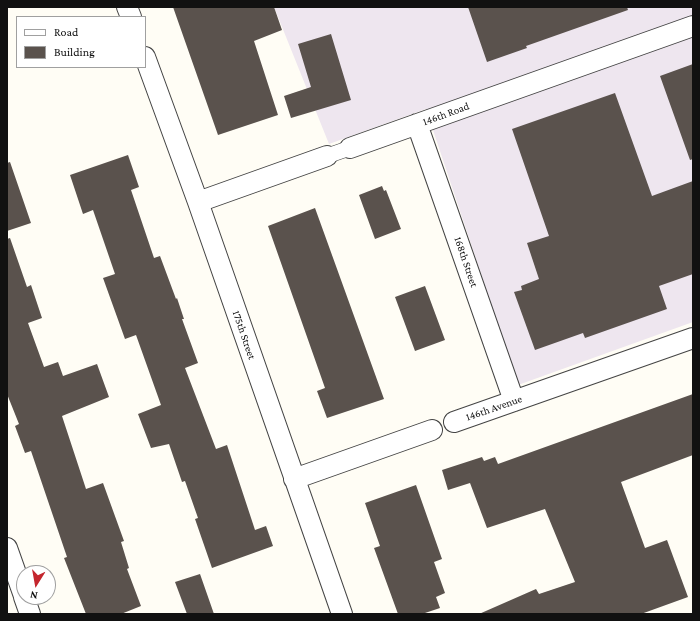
<!DOCTYPE html>
<style>
body{margin:0}
#map{position:relative;width:700px;height:621px;overflow:hidden;background:#fffdf5;font-family:"Crimson Pro",serif}
canvas{display:block}
.frame{position:absolute;inset:0;border:8px solid #111;pointer-events:none}
.legend{position:absolute;left:16px;top:16px;width:130px;height:52px;box-sizing:border-box;background:#fff;border:1px solid #a0a0a0;margin:0;padding:5px 7px;list-style:none;font-size:12px;color:#111}
.legend li{display:flex;align-items:center;gap:8px;height:20px}
.legend b{width:20px;border:1px solid #a0a0a0}
.north{position:absolute;left:16px;top:565px;width:40px;height:40px;box-sizing:border-box;background:#fff;border:1px solid #a0a0a0;border-radius:50%;rotate:191deg;font-size:11px;font-weight:700;line-height:16px;text-align:center;color:#111}
.north::after{content:'';display:block;margin:auto;width:14px;height:18px;background:#c4262e;clip-path:polygon(50% 0,100% 100%,50% 72%,0 100%)}
</style>
<div id="map">
<canvas width="700" height="621"></canvas>
<div class="frame"></div>
<ul class="legend">
<li><b style="height:5px;background:#fff"></b>Road</li>
<li><b style="height:11px;background:#5a524d"></b>Building</li>
</ul>
<div class="north">N</div>
</div>
<script>
const ctx = document.querySelector('canvas').getContext('2d');
ctx.lineJoin = 'round';
function paint(path, color) { ctx.fillStyle = color; ctx.fill(path, 'evenodd'); }
function stroke(path, color, width, dash) { ctx.strokeStyle = color; ctx.lineWidth = width; ctx.lineCap = dash ? 'butt' : 'round'; ctx.setLineDash(dash || []); ctx.stroke(path); }
function label(font, color, halo, rows, align = 'center') {
  ctx.font = font + ' "Crimson Pro",serif'; ctx.lineWidth = 4; ctx.setLineDash([]); ctx.textBaseline = 'middle'; ctx.strokeStyle = halo; ctx.fillStyle = color; for (const [text, x, y, turn = 0] of rows) {
    ctx.save(); ctx.translate(x, y); ctx.rotate((+turn || 0) * Math.PI / 180); ctx.textAlign = isNaN(turn) ? turn : align; if (halo) ctx.strokeText(text, 0, 0); ctx.fillText(text, 0, 0); ctx.restore();
  }
}
paint(new Path2D(`
 M 274,7 L 693,7 L 693,322 L 518,385 L 426,109 L 329,144 Z`), '#eee6ef');
paint(new Path2D(`
 M 173,7 L 274,7 L 282,30 L 254,41 L 278,115 L 218,135 Z
 M 468,7 L 627,7 L 628,10 L 526,46 L 527,48 L 487,62 Z
 M 331,34 L 351,100 L 291,118 L 284,96 L 311,87 L 298,44 Z
 M 693,64 L 693,159 L 690,160 L 660,76 Z
 M 615,93 L 652,196 L 693,181 L 693,274 L 659,286 L 667,309 L 585,338 L 583,333 L 535,350 L 514,292 L 522,290 L 521,286 L 539,279 L 527,243 L 549,236 L 512,129 Z
 M 128,155 L 139,187 L 131,190 L 154,258 L 160,256 L 176,299 L 177,298 L 184,319 L 182,319 L 198,363 L 185,368 L 216,449 L 227,445 L 255,530 L 266,526 L 273,546 L 212,568 L 195,519 L 198,518 L 185,481 L 182,482 L 169,444 L 151,448 L 138,414 L 161,405 L 136,335 L 125,339 L 103,278 L 115,274 L 93,210 L 83,214 L 70,175 Z
 M 10,162 L 31,223 L 7,231 L 7,163 Z
 M 382,186 L 384,191 L 386,190 L 401,229 L 375,239 L 359,195 Z
 M 315,208 L 384,399 L 327,418 L 317,391 L 325,388 L 268,226 Z
 M 10,238 L 27,287 L 31,285 L 42,318 L 28,323 L 44,367 L 58,362 L 63,376 L 97,364 L 109,397 L 62,416 L 86,489 L 103,483 L 124,541 L 121,542 L 129,568 L 127,569 L 141,606 L 121,614 L 86,614 L 64,558 L 67,557 L 31,451 L 25,453 L 15,426 L 19,424 L 7,394 L 7,239 Z
 M 425,286 L 445,340 L 415,351 L 395,297 Z
 M 693,394 L 693,455 L 621,482 L 645,548 L 667,540 L 688,597 L 641,614 L 479,614 L 536,589 L 539,594 L 575,582 L 545,509 L 487,528 L 470,483 L 448,490 L 442,470 L 482,457 L 484,461 L 495,457 L 498,464 Z
 M 416,485 L 442,559 L 434,562 L 445,593 L 436,597 L 440,608 L 422,614 L 398,614 L 374,548 L 380,546 L 365,503 Z
 M 200,574 L 214,614 L 187,614 L 175,582 Z`), '#5a524d');
const pedestrian = new Path2D(`
 M 327,156 L 350,148`);
const minor = new Path2D(`
 M 127,7 L 131,17
 M 145,57 L 198,202 L 342,614
 M 417,124 L 514,401
 M 350,148 L 693,26
 M 198,202 L 327,156
 M 454,422 L 693,338
 M 294,479 L 432,430
 M 7,548 L 24,596
 M 24,597 L 30,614`);
stroke(pedestrian, '#444', 16);
stroke(minor, '#444', 22);
stroke(pedestrian, '#fff', 15);
stroke(minor, '#fff', 20);
label('11px', '#111', '#fff', [
 ["146th Road",446,114,-20],
 ["168th Street",466,262,71],
 ["175th Street",244,335,71],
 ["146th Avenue",494,408,-19]
]);
</script>
